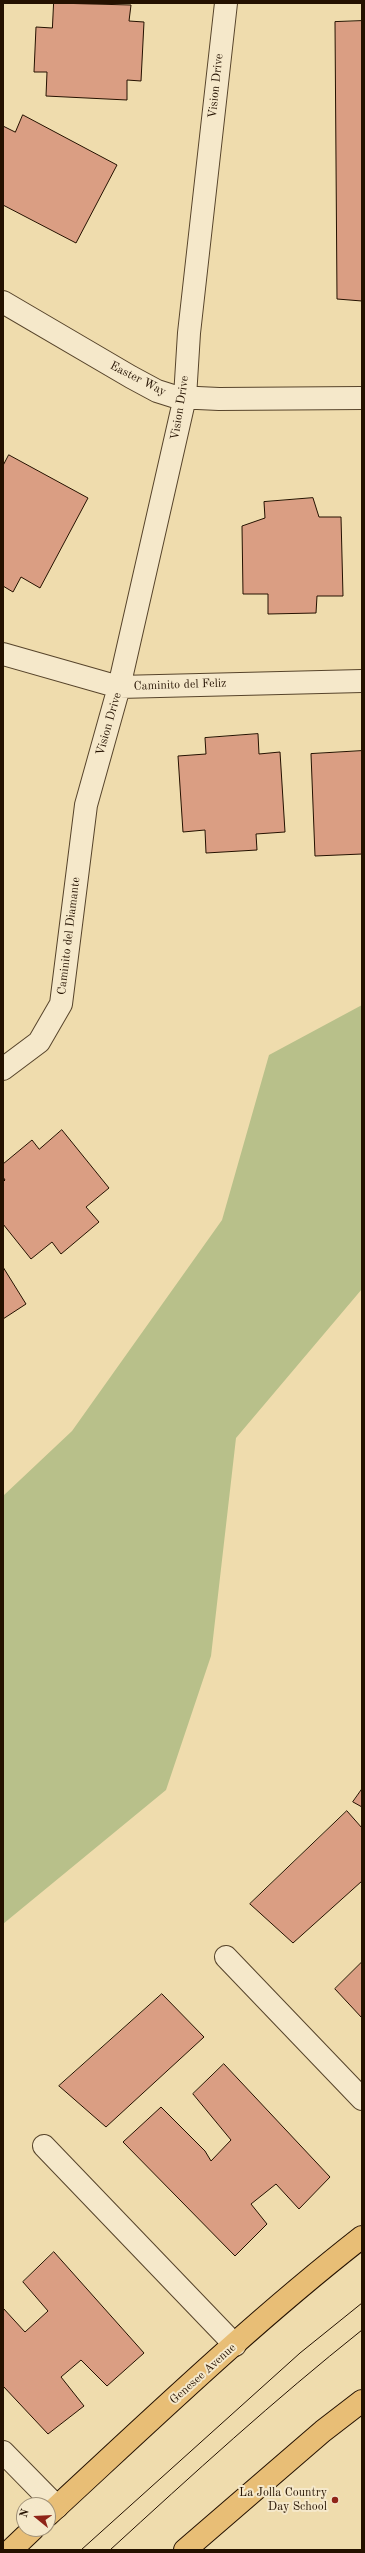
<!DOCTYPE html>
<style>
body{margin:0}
#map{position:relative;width:365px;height:2553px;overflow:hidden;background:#efdcad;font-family:"Old Standard TT",serif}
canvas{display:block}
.frame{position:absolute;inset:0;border:4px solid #241100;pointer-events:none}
.north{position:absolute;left:16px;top:2497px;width:40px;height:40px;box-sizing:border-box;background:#f5e8ca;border:1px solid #a19279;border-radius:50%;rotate:288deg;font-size:11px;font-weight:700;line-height:16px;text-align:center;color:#241100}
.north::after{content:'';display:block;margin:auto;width:14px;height:18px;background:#8f2418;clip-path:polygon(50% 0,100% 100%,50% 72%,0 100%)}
</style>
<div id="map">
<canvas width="365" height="2553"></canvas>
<div class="frame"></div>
<div class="north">N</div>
</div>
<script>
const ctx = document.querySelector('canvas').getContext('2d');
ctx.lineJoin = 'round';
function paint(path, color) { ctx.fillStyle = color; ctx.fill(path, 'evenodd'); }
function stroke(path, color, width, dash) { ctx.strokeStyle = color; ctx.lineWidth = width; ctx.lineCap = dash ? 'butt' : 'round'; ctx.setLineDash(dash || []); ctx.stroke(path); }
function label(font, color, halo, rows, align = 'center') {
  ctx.font = font + ' "Old Standard TT",serif'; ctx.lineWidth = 4; ctx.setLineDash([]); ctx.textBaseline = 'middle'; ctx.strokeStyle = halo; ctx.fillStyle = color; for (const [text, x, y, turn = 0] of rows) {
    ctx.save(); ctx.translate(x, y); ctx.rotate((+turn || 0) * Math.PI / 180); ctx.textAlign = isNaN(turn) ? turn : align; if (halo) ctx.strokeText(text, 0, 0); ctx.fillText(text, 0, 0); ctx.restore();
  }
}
paint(new Path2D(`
 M 362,1005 L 362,1289 L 236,1438 L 211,1656 L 166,1790 L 3,1924 L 3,1496 L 72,1431 L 222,1220 L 269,1055 Z`), '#b8c08a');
const building = new Path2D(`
 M 54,3 L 131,5 L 129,21 L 144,22 L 141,81 L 127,80 L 127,100 L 46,96 L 47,72 L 34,72 L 36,27 L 52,28 Z
 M 362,21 L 362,301 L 337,299 L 335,22 Z
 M 23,115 L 117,165 L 76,243 L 3,205 L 3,126 L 15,132 Z
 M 9,455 L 88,498 L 40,588 L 21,577 L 13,592 L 3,586 L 3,466 Z
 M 313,498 L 319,517 L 341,517 L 343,596 L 317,596 L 316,613 L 268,614 L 268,594 L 243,594 L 242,526 L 265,518 L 264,502 Z
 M 258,734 L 259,754 L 280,752 L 285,832 L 256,834 L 257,850 L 206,853 L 205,830 L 183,832 L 178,756 L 206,754 L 205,738 Z
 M 362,751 L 362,854 L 315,856 L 311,754 Z
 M 62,1130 L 109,1188 L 86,1207 L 99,1222 L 61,1254 L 52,1242 L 31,1259 L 3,1224 L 3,1182 L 5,1180 L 3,1177 L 3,1164 L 32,1140 L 39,1149 Z
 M 3,1267 L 26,1304 L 3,1319 Z
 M 362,1789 L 362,1807 L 353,1802 Z
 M 347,1811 L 362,1828 L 362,1881 L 293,1943 L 250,1904 Z
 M 362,1962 L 362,2018 L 335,1989 Z
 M 162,1994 L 204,2037 L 106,2127 L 59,2086 Z
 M 224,2064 L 330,2177 L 299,2209 L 276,2184 L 251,2204 L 267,2224 L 235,2256 L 123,2142 L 161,2107 L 205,2151 L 211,2161 L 231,2140 L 193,2094 Z
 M 54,2252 L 144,2353 L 107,2386 L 81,2360 L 61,2377 L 84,2406 L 48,2434 L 3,2386 L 3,2308 L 25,2332 L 48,2311 L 23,2282 Z`);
paint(building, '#da9e83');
stroke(building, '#241100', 1);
const minor = new Path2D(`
 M 3,302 L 131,377 L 157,391 L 176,397 L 219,399 L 362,398
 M 3,654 L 119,687 L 362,681
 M 3,1069 L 39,1042 L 61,1004 L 86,805 L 119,687 L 185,397 L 189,333 L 226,3
 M 226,1957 L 362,2099
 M 44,2146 L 235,2345
 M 3,2452 L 57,2507`);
const major = new Path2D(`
 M 48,2515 C 150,2421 252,2323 362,2237
 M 11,2550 L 33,2529
 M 185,2550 L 323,2431 L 362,2401`);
stroke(minor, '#57442b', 24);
stroke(major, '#241100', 24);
stroke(minor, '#f5e8ca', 22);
stroke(major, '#e8be76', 22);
stroke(new Path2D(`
 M 81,2550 L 300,2353 L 362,2303
 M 110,2550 C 192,2475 274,2400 362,2330`), '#241100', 1);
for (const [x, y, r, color] of [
 [335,2500,4,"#8f2418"]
]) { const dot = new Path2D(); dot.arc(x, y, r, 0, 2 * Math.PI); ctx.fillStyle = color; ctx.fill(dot); stroke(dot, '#f5e8ca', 1.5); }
label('12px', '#241100', '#f5e8ca', [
 ["Vision Drive",216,86,-84],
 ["Easter Way",138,379,27],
 ["Vision Drive",180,408,-81],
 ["Caminito del Feliz",180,685,-2],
 ["Vision Drive",109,724,-74],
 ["Caminito del Diamante",69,936,-83],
 ["Genesee Avenue",203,2374,-42]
]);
label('12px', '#241100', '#f5e8ca', [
 ["La Jolla Country",327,2493],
 ["Day School",327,2507]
], 'right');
</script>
